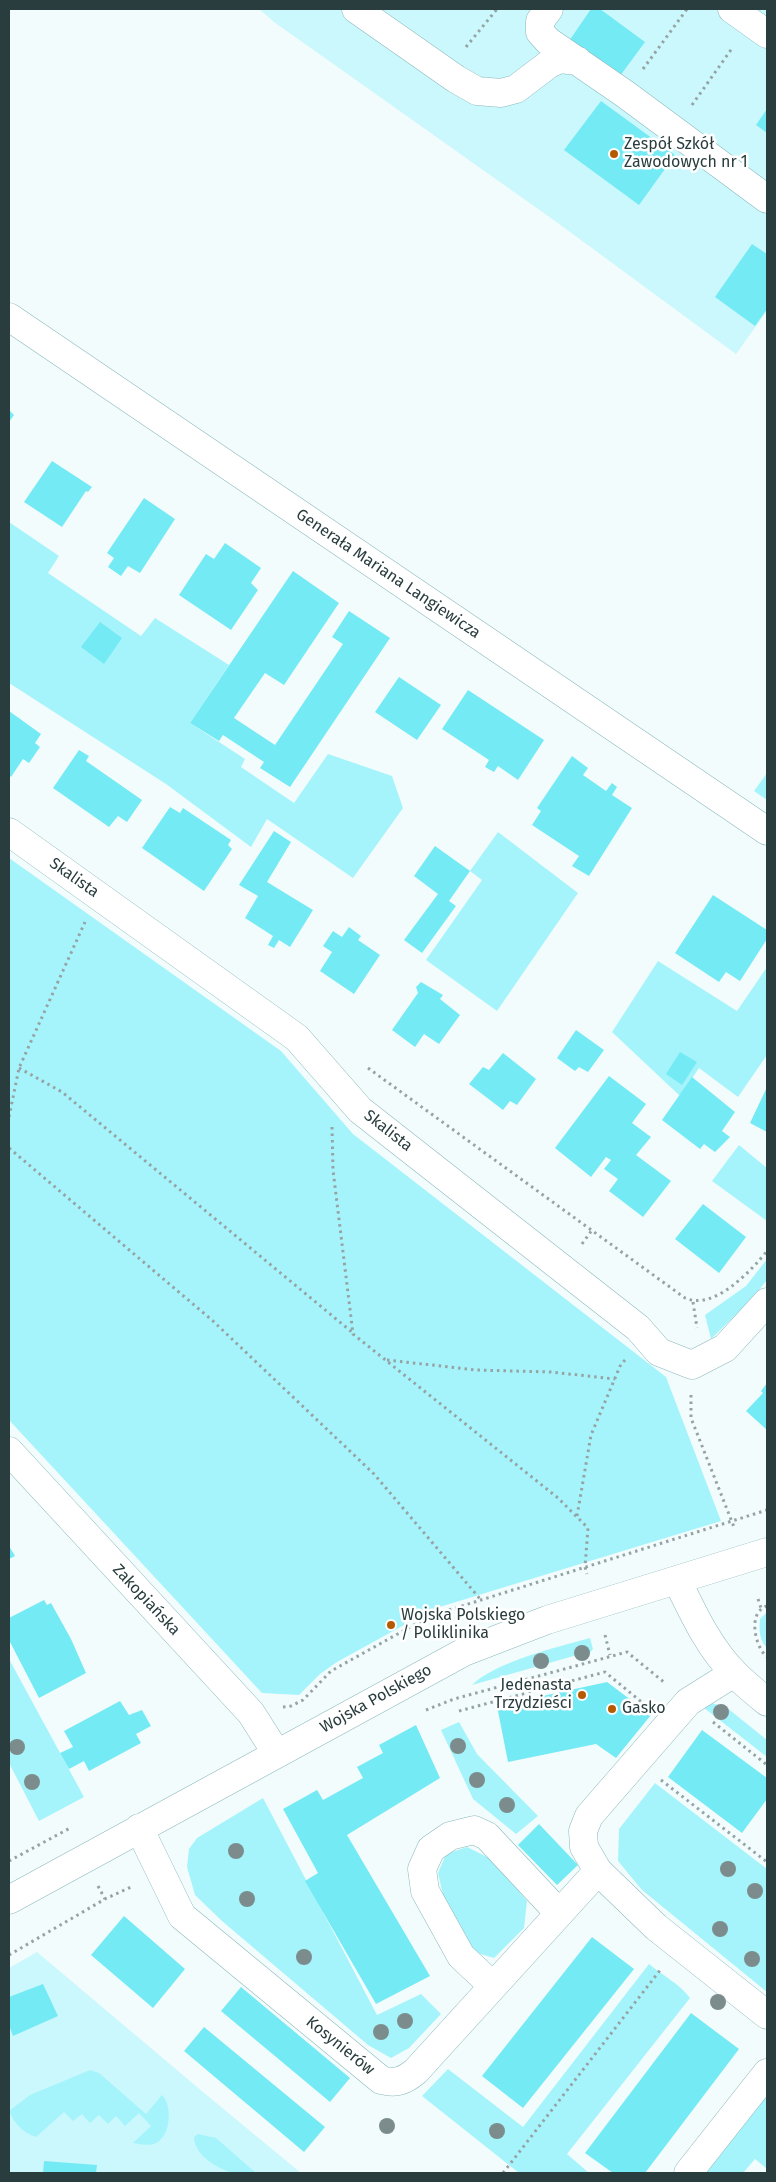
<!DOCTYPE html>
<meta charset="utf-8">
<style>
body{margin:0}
#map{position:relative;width:776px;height:2182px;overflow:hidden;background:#f3fcfc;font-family:"Fira Sans",sans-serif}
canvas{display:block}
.frame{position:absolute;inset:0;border:10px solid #293c3e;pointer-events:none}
</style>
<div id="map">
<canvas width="776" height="2182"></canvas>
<div class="frame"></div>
</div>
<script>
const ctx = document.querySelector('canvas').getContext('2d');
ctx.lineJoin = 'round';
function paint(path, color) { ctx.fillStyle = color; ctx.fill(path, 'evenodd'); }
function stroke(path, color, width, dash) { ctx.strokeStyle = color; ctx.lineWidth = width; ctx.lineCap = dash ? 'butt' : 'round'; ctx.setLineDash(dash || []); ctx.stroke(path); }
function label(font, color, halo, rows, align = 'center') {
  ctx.font = font + ' "Fira Sans",sans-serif'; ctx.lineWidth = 5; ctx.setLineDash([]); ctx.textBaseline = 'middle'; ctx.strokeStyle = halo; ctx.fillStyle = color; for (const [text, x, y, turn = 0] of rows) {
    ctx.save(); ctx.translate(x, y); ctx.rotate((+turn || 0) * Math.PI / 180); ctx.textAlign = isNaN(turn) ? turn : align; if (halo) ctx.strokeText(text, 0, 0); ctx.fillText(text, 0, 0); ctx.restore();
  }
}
paint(new Path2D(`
 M 259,9 L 767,9 L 767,311 L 736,354 L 555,221 L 274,22 Z
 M 37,1952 L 203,2092 L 301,2173 L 9,2173 L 9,1968 Z`), '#cbf8fc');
paint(new Path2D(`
 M 9,522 L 59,556 L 48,573 L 141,636 L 155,618 L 229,665 L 190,723 L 245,759 L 241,767 L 294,803 L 328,754 L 392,776 L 403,808 L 353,878 L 267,819 L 251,847 L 166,784 L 9,683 Z
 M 767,773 L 767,800 L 754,791 Z
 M 498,832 L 578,893 L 497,1011 L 426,960 L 482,880 L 470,871 Z
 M 9,858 L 281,1051 L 353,1134 L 666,1377 L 721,1521 L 433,1609 L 337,1662 L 320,1674 L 299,1695 L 262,1693 L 9,1420 Z
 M 658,961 L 737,1011 L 767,967 L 767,1055 L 738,1097 L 699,1068 L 680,1096 L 612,1032 Z
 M 739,1145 L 767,1168 L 767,1221 L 712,1181 Z
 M 767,1259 L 767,1280 L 750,1301 L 711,1339 L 705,1315 L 746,1286 Z
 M 767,1612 L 767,1648 C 759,1640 759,1629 760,1619 Z
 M 590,1638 L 593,1649 L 589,1654 L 577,1657 L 577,1655 L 472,1685 C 495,1662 557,1647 590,1638 Z
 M 9,1659 L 84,1797 L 39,1821 L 9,1763 Z
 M 707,1702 L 726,1707 L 767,1740 L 767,1757 L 699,1704 Z
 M 459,1722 L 477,1754 L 538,1816 L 516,1834 L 473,1799 L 441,1730 Z
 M 655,1783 L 767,1869 L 767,1992 L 642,1890 L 618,1861 L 619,1829 Z
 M 263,1798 L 377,2015 L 421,1994 L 441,2014 L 409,2048 L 391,2058 L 368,2045 L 222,1921 L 195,1895 L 187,1867 L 189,1849 L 197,1838 Z
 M 467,1847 L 491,1859 L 527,1901 L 524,1928 L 494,1958 L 474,1952 L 444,1899 L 438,1873 L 446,1854 Z
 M 649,1964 C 663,1976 679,1983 690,1998 L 567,2154 L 589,2173 L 519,2173 L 422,2096 L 448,2069 L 523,2127 Z
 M 90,2070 L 99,2073 L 146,2114 L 162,2095 C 173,2105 171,2140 153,2144 C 147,2146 139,2144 133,2143 L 151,2126 L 139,2113 L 125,2126 L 116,2116 L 108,2124 L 99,2115 L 90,2123 L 82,2114 L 73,2121 L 64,2112 L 36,2137 C 23,2133 14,2123 9,2111 L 30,2095 Z
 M 767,2091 L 767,2169 L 755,2159 L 743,2173 L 704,2173 Z
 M 198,2134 L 216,2138 L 256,2173 C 249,2173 239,2175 232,2173 C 217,2168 194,2155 194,2137 Z`), '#a6f4fb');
paint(new Path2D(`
 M 591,9 L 600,9 L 645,42 L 617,80 L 567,44 Z
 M 601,101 L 675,155 L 639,205 L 564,150 Z
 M 767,109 L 767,133 L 756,125 Z
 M 752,244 L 767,254 L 767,309 L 755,326 L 715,297 Z
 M 9,410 L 14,415 L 9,422 Z
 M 52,461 L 92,487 L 88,492 L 86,491 L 62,527 L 24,502 Z
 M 144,498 L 175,519 L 140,573 L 128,566 L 121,576 L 108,567 L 114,558 L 107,553 Z
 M 225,543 L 261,568 L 251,583 L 258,590 L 231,630 L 179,595 L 206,554 L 214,559 Z
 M 293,571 L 339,603 L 284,685 L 265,673 L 234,718 L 275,745 L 343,644 L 332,637 L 349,611 L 390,638 L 290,787 L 260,768 L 264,762 L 223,735 L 219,741 L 190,723 Z
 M 100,622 L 122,638 L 104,664 L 81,647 Z
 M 399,677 L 441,705 L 417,740 L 375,712 Z
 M 468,690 L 544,740 L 518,780 L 498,766 L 494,772 L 485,767 L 489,760 L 442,729 Z
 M 9,711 L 41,734 L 35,743 L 40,747 L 29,763 L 23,759 L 11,777 L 9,775 Z
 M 79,750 L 89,756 L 86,761 L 142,800 L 127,822 L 118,816 L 109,827 L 53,788 Z
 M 572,756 L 588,768 L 583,775 L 606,791 L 612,783 L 617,787 L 612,795 L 632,808 L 589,876 L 572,866 L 579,856 L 532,825 L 541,811 L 537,808 Z
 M 170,807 L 180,813 L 183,808 L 231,840 L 228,845 L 232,849 L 204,891 L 142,848 Z
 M 274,831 L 291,842 L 267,882 L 313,910 L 290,947 L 279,940 L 274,948 L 268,945 L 273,936 L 245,918 L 258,896 L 239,885 Z
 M 435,846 L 470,871 L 449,901 L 456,906 L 422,953 L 404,940 L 438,894 L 414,876 Z
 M 713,895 L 767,930 L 767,939 L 740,981 L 726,972 L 719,982 L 675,953 Z
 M 349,927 L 361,936 L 358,940 L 380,955 L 354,994 L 320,971 L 332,952 L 323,946 L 333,931 L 342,937 Z
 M 421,982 L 443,995 L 440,999 L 460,1015 L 439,1044 L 424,1034 L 415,1047 L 392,1030 L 418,993 L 416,987 Z
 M 576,1030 L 604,1050 L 588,1072 L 579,1067 L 575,1071 L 557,1058 Z
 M 680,1052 L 697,1062 L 682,1085 L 666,1074 Z
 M 503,1053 L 536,1079 L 517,1105 L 510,1101 L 503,1110 L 469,1084 L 483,1067 L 489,1070 Z
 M 609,1076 L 646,1104 L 632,1123 L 651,1137 L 636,1155 L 671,1181 L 643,1217 L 609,1191 L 618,1179 L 604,1169 L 611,1160 L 606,1157 L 591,1177 L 555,1148 Z
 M 692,1077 L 735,1112 L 722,1131 L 730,1137 L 715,1152 L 704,1144 L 700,1149 L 662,1120 Z
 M 767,1087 L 767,1132 L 750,1123 Z
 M 703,1204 L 746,1237 L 719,1273 L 675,1239 Z
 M 767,1383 L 767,1430 L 746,1411 L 763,1393 L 761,1391 Z
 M 9,1546 L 15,1556 L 9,1559 Z
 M 44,1600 L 47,1605 L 51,1603 L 71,1639 L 86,1673 L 39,1698 L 9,1640 L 9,1618 Z
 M 607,1682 L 651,1715 L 616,1758 L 596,1744 L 508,1762 L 497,1706 Z
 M 120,1701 L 129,1715 L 142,1710 L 151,1726 L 136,1734 L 141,1743 L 89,1771 L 84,1761 L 69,1769 L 60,1753 L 73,1747 L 64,1731 Z
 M 416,1725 L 440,1778 L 347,1835 L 430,1976 L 376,2004 L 305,1881 L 318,1873 L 283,1809 L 317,1790 L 323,1800 L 363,1778 L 357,1767 L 383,1753 L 379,1745 Z
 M 702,1730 L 767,1778 L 767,1799 L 742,1833 L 668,1777 Z
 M 539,1824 L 578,1865 L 557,1885 L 518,1845 Z
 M 124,1916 L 185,1969 L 153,2008 L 91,1955 Z
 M 592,1937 L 634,1969 L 523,2108 L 482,2076 Z
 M 43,1984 L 58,2016 L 13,2036 L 9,2025 L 9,1997 Z
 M 241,1987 L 350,2078 L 330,2102 L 221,2011 Z
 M 691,2013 L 739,2049 L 645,2173 L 613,2173 L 585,2153 Z
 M 204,2027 L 325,2127 L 304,2152 L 184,2051 Z
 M 44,2161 L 97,2165 L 96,2173 L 43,2173 Z`), '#74eaf5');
const minor = new Path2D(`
 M 356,9 L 456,79 L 477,91 L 501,93 L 516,89 L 549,64 L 560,59 L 578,61
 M 549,9 L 540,21 L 540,32 L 548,41 L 625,94 L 767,199
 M 732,9 L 767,34
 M 9,317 L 767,831
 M 9,832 L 297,1038 L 360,1110 L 638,1328 L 659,1352 L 692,1365 L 725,1348 L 767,1302
 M 9,1451 L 251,1713 L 277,1754
 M 677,1580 C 693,1613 709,1648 735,1674 C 745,1684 756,1693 767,1702
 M 734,1673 L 688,1702 L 589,1816 L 583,1831 L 584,1847 L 598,1871 L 656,1927 L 767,2015
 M 139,1828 L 182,1916 L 381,2080 C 396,2084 404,2081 416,2071 L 598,1871
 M 9,1900 L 464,1652 L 547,1620 L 767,1552
 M 493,1986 L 461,1956 L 425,1891 L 422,1869 L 431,1849 L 450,1836 L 474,1830 L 487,1836 L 559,1913
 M 688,2173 L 767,2073`);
stroke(minor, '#8bb8bc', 29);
stroke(new Path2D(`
 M 466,47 L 497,9
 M 643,69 L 687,9
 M 692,105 L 733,47
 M 19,1068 L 62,1092 L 353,1333
 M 368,1068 L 685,1298 C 714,1311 751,1271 767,1251
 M 9,1117 L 19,1068 L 85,922
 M 332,1127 L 333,1170 L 353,1334 L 558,1498 L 588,1528 L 585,1567 L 587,1574
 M 9,1148 L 213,1321 L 374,1474 L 481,1600
 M 582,1244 L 592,1230
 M 693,1302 L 697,1328
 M 387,1360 L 476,1370 L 551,1372 L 615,1379
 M 691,1395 L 691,1418 L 734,1527
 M 577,1516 L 591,1435 L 621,1364 L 626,1359
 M 758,1599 L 761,1608
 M 767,1606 C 747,1612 755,1647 767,1657
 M 605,1635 L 610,1655
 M 283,1707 L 291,1706 L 303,1700 L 331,1671 L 430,1616 L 767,1510
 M 426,1710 L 454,1699 L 627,1652 L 665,1683
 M 459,1711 L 605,1672 L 644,1704
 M 713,1722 L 767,1765
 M 661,1780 L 767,1862
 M 9,1861 L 72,1827
 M 98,1886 L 105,1899
 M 9,1955 L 105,1899 L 133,1886
 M 503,2173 L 661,1969`), '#96a3a4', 3, [2.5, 4]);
stroke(minor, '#fff', 28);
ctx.fillStyle = '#7c8c8d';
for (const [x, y] of [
 [582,1653],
 [541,1661],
 [721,1712],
 [458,1746],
 [17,1747],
 [477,1780],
 [32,1782],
 [507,1805],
 [236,1851],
 [728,1869],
 [755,1891],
 [247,1899],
 [720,1929],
 [304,1957],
 [752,1959],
 [718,2002],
 [405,2021],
 [381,2032],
 [387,2126],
 [497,2131]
]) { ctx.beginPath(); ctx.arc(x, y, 8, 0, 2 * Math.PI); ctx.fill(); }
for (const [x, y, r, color] of [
 [614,154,5,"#b65a00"],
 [391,1625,5,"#b65a00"],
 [582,1695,5,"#b65a00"],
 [612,1709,5,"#b65a00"]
]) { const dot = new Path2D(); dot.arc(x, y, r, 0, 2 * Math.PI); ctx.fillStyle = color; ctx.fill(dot); stroke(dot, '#fff', 2); }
label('16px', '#293c3e', '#fff', [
 ["Zespół Szkół",624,145],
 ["Zawodowych nr 1",624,163],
 ["Wojska Polskiego",401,1616],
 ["/ Poliklinika",401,1634],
 ["Jedenasta",572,1686,"right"],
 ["Trzydzieści",572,1704,"right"],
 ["Gasko",622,1709]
], 'left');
label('16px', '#293c3e', '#fff', [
 ["Generała Mariana Langiewicza",388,574,34],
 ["Skalista",74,878,35],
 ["Skalista",388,1131,38],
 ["Zakopiańska",146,1600,47],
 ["Wojska Polskiego",376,1699,-29],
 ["Kosynierów",340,2046,39]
]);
</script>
